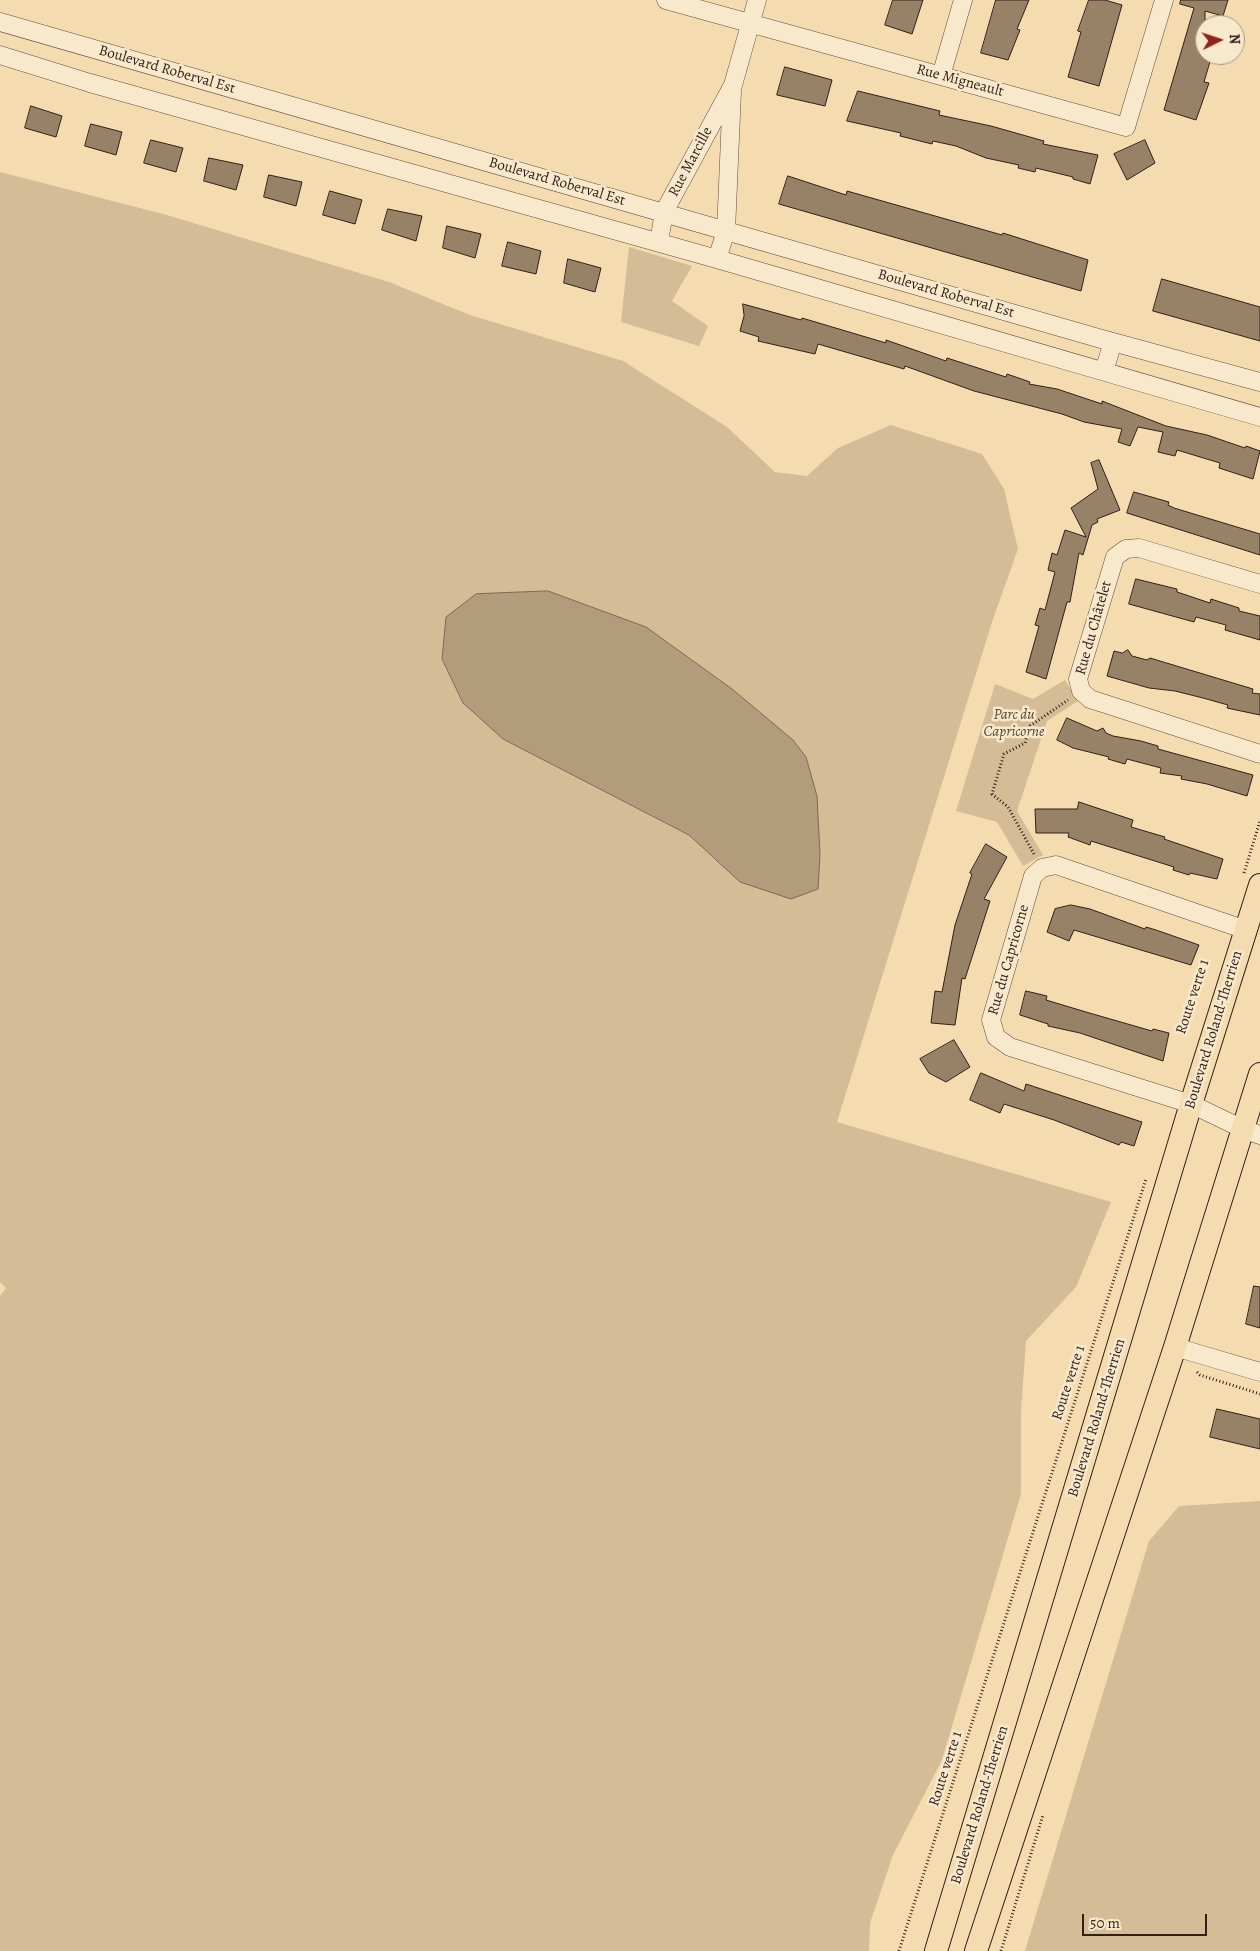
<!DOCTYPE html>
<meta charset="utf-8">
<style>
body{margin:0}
#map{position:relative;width:1260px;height:1951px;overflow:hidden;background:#f5dcb0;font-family:Alegreya,serif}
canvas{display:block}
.north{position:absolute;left:1195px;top:15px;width:50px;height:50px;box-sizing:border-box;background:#f8e8cc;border:1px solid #a99884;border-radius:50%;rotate:86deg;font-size:14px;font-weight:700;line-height:20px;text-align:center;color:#321f18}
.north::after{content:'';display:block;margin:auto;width:18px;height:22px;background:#8f2418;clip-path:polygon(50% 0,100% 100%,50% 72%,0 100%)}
.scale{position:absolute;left:1082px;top:1914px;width:125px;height:22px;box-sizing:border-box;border:2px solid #321f18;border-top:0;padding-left:6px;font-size:15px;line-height:18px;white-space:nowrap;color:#321f18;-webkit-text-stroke:4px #f8e8cc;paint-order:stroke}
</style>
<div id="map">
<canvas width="1260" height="1951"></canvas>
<div class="north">N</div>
<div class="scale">50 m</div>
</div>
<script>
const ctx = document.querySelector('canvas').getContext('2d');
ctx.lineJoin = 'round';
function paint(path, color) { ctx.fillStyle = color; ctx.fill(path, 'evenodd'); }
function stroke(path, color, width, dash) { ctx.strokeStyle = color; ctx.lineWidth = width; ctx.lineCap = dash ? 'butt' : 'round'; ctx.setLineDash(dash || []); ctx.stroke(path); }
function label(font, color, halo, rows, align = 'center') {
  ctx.font = font + ' Alegreya,serif'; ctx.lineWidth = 5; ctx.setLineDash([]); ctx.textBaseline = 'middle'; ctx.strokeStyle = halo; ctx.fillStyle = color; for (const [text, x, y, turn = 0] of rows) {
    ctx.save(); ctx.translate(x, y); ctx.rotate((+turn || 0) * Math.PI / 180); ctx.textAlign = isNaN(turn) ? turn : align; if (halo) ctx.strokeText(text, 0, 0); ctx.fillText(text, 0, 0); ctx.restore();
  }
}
paint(new Path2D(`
 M 0,172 L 167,215 L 389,282 L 470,315 L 623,361 L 727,427 L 775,472 L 807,476 L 838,448 L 891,425 L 982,454 L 1004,489 L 1018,549 L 992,622 L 837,1122 L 1111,1202 L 1076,1287 L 1026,1341 L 1021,1411 L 1021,1494 L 942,1760 L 893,1855 L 870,1923 L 869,1951 L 0,1951 L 0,1296 L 6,1288 L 0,1282 ZM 442,659 L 806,757 L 740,882 L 689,835 L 503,739 L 463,703 Z
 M 629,247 L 692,266 L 672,301 L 708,326 L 699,346 L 621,322 Z
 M 1065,680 L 1078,701 L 1047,721 L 1017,811 L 1043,855 L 1023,866 L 997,822 L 956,811 L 995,684 L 1033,699 Z
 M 1260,1501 L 1260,1951 L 1025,1951 L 1149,1541 L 1179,1506 Z`), '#d4bc96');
const water = new Path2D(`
 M 548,591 L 646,627 L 732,689 L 793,740 L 806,757 L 817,796 L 820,854 L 818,889 L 791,899 L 740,882 L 689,835 L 503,739 L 463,703 L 442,659 L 446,617 L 476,594 Z`);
paint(water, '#b39c7c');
stroke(water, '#7f6a54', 1);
const building = new Path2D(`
 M 893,0 L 923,0 L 912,34 L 885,25 Z
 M 996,0 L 1029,0 L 1017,29 L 1020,30 L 1008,60 L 981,53 Z
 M 1089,0 L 1105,0 L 1122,5 L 1099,86 L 1068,77 L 1081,32 L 1078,31 Z
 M 1181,0 L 1228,0 L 1223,16 L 1205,11 L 1205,55 L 1212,55 L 1204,82 L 1209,83 L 1196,120 L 1164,110 L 1194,8 L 1180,4 Z
 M 785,67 L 832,80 L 825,106 L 777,95 Z
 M 858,91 L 940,111 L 939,115 L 991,126 L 1044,141 L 1043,144 L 1098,155 L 1090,184 L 1073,179 L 1073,177 L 1036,168 L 1035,172 L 1018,168 L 1019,165 L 986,158 L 956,146 L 933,141 L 932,144 L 900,136 L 901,133 L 847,121 Z
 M 31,106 L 62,116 L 56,137 L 25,128 Z
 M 91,124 L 122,132 L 116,155 L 85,146 Z
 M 151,140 L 183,148 L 176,172 L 144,163 Z
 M 1145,140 L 1155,163 L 1127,180 L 1114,154 Z
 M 209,158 L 243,165 L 236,190 L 204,181 Z
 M 269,175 L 302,182 L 296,206 L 264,197 Z
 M 788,176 L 846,195 L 847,191 L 1002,235 L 1003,233 L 1088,260 L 1081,291 L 779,204 Z
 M 330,191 L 362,200 L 355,224 L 323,215 Z
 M 388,209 L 422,216 L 416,241 L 382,230 Z
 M 447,226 L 481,234 L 475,258 L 443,248 Z
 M 508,242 L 541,251 L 536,274 L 502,266 Z
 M 568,259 L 601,268 L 595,292 L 564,283 Z
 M 1162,279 L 1260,307 L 1260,341 L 1153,311 Z
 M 743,304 L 801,320 L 802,318 L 886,343 L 886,340 L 946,361 L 947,358 L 1006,377 L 1007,374 L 1030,382 L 1029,384 L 1057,389 L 1102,404 L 1102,401 L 1166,426 L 1207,435 L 1245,448 L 1246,446 L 1260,451 L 1253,479 L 1219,468 L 1220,463 L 1177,450 L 1175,456 L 1158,452 L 1163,432 L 1138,427 L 1130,446 L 1118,442 L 1122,429 L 1084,422 L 1062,414 L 974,391 L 905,366 L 904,369 L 818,344 L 815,354 L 758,341 L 759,337 L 740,331 L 744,316 Z
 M 1099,460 L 1120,510 L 1097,519 L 1098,522 L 1092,525 L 1083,555 L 1079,553 L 1070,602 L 1067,602 L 1046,679 L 1026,672 L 1039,626 L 1035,625 L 1040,608 L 1045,610 L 1055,572 L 1048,570 L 1052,553 L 1057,555 L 1065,530 L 1086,537 L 1071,508 L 1098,489 L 1091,463 Z
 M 1134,492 L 1169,502 L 1168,505 L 1174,508 L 1260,534 L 1260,555 L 1127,513 Z
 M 1136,579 L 1177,589 L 1177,592 L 1210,603 L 1211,599 L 1239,608 L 1239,611 L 1260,616 L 1260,640 L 1225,630 L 1226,625 L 1196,617 L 1194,622 L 1129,604 Z
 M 1128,650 L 1132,656 L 1147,660 L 1150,658 L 1253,689 L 1252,693 L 1260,694 L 1260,715 L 1227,708 L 1228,705 L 1203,698 L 1175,691 L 1149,688 L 1107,676 L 1114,651 L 1122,653 Z
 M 1067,718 L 1097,731 L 1103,728 L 1106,733 L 1113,736 L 1141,741 L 1158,746 L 1158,749 L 1253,775 L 1247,796 L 1207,784 L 1181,779 L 1182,776 L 1160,773 L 1161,768 L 1127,759 L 1125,764 L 1108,759 L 1109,757 L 1073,748 L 1057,740 Z
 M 1079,802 L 1133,820 L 1131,827 L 1165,837 L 1164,839 L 1223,859 L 1217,879 L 1190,873 L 1189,875 L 1173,870 L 1174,867 L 1091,841 L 1090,845 L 1068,837 L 1069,833 L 1036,833 L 1035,809 L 1077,809 Z
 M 986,844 L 1007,857 L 984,899 L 990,901 L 965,979 L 962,978 L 955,1025 L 931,1023 L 935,991 L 942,992 L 955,925 L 972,874 L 970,873 Z
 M 1071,905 L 1090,909 L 1145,929 L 1146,927 L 1156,930 L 1199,945 L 1191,965 L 1074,930 L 1069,941 L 1047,932 L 1055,909 Z
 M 1026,991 L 1047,996 L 1046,1000 L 1086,1012 L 1152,1031 L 1153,1029 L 1169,1033 L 1163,1061 L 1080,1033 L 1048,1026 L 1048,1024 L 1020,1015 Z
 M 954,1040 L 970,1067 L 946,1082 L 929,1073 L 920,1059 Z
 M 981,1073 L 1024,1091 L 1026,1084 L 1142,1122 L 1134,1146 L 1121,1142 L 1119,1145 L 1054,1120 L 1004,1104 L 1000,1113 L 970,1100 Z
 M 1254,1286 L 1260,1287 L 1260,1328 L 1246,1324 Z
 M 1217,1409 L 1260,1419 L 1260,1449 L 1210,1437 Z`);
paint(building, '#978167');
stroke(building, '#321f18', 1);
const minor = new Path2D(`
 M 666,0 L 1126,127 L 1164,0
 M 0,22 L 1098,338 L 1260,382
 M 0,55 L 90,83 L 717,259 L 1260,417
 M 941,76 L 963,0
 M 659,242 L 664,212 L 733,85 L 757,0
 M 717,259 L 726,231 L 732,91
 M 1104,371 L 1113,342
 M 1260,584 L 1139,548 L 1126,549 L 1115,557 L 1078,679 L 1081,691 L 1090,699 L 1260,754
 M 1246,930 L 1056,865 L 1042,868 L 1033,876 L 991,1020 L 996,1037 L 1010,1047 L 1191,1104 L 1243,1129 L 1260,1135
 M 1175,1347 L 1260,1372`);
const major = new Path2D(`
 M 936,1951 L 1191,1104 L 1260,885
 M 976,1951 L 1175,1347 L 1260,1074`);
stroke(minor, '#634e3e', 19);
stroke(major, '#321f18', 24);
stroke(new Path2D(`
 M 1034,854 L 1008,807 L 992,794 L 1004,754 L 1025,743 L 1030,726 L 1068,700
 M 1244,873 L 1260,821
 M 1197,1372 L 1200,1375 L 1260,1394
 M 899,1951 L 1146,1179
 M 1001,1951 L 1043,1815`), '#321f18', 3, [1, 2.5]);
stroke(minor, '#f8e8cc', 18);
stroke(major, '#f5dcb0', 22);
label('15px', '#321f18', '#f8e8cc', [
 ["Boulevard Roberval Est",167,70,16],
 ["Rue Migneault",960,81,15],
 ["Rue Marcille",691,162,-62],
 ["Boulevard Roberval Est",557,182,16],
 ["Boulevard Roberval Est",946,294,16],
 ["Rue du Châtelet",1094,628,-74],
 ["Rue du Capricorne",1009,960,-74],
 ["Route verte 1",1193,997,-72],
 ["Boulevard Roland-Therrien",1214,1030,-73],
 ["Route verte 1",1069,1383,-72],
 ["Boulevard Roland-Therrien",1097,1418,-73],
 ["Route verte 1",946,1769,-72],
 ["Boulevard Roland-Therrien",980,1805,-73]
]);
label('italic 15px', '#5a4638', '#f8e8cc', [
 ["Parc du",1014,715],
 ["Capricorne",1014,732]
]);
</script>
